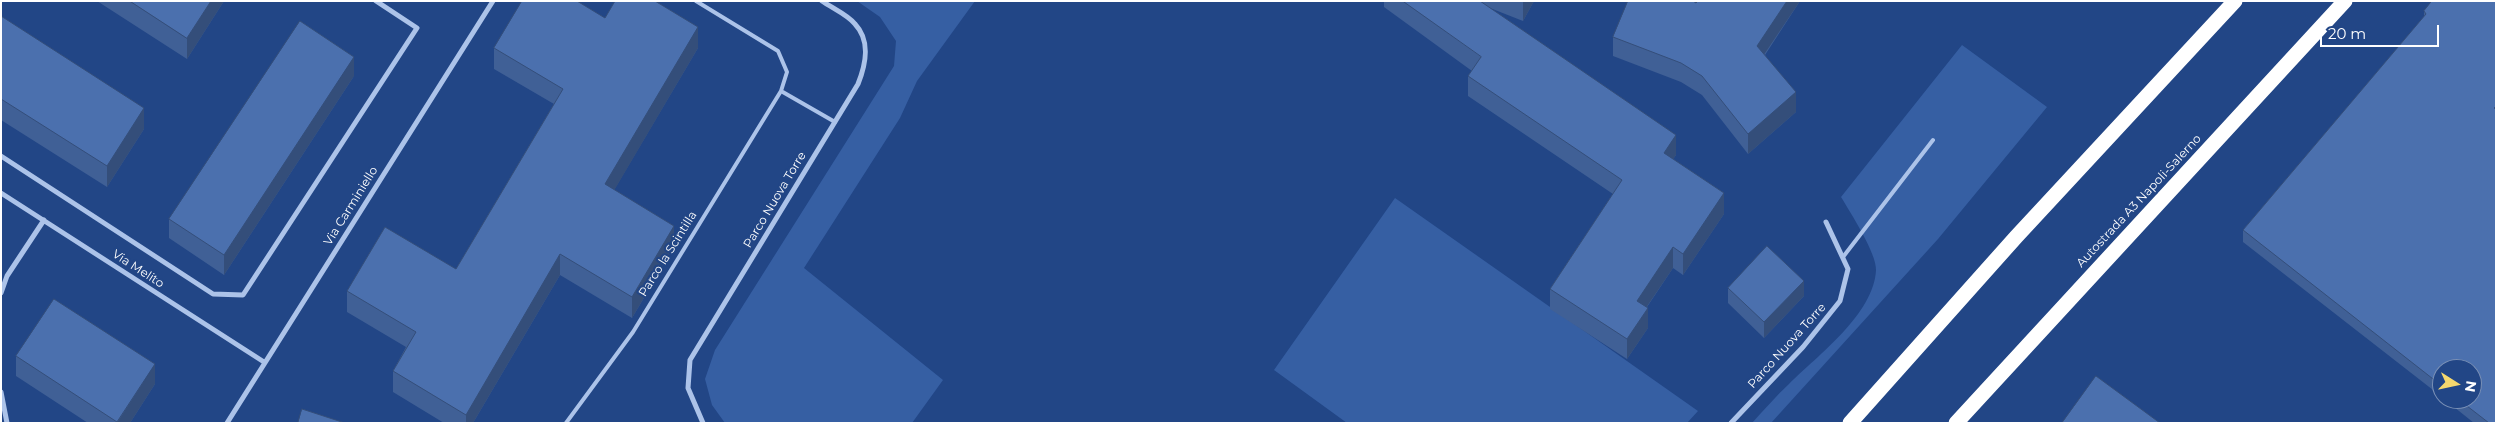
<!DOCTYPE html>
<style>
body{margin:0}
#map{position:relative;width:2497px;height:424px;overflow:hidden;background:#224686;font-family:Montserrat,sans-serif}
canvas{display:block}
.frame{position:absolute;inset:0;border:2px solid #fff;pointer-events:none}
.north{position:absolute;left:2432px;top:359px;width:50px;height:50px;box-sizing:border-box;background:#224686;border:1px solid #7a90b6;border-radius:50%;rotate:100deg;font-size:14px;font-weight:700;line-height:20px;text-align:center;color:#fff}
.north::after{content:'';display:block;margin:auto;width:18px;height:22px;background:#f5d86e;clip-path:polygon(50% 0,100% 100%,50% 72%,0 100%)}
.scale{position:absolute;left:2320px;top:25px;width:119px;height:22px;box-sizing:border-box;border:2px solid #fff;border-top:0;padding-left:6px;font-size:15px;line-height:18px;white-space:nowrap;color:#fff;-webkit-text-stroke:4px #224686;paint-order:stroke}
</style>
<div id="map">
<canvas width="2497" height="424"></canvas>
<div class="frame"></div>
<div class="north">N</div>
<div class="scale">20 m</div>
</div>
<script>
const ctx = document.querySelector('canvas').getContext('2d');
ctx.lineJoin = 'round';
function paint(path, color) { ctx.fillStyle = color; ctx.fill(path, 'evenodd'); }
function stroke(path, color, width, dash) { ctx.strokeStyle = color; ctx.lineWidth = width; ctx.lineCap = dash ? 'butt' : 'round'; ctx.setLineDash(dash || []); ctx.stroke(path); }
function label(font, color, halo, rows, align = 'center') {
  ctx.font = font + ' Montserrat,sans-serif'; ctx.lineWidth = 4.5; ctx.setLineDash([]); ctx.textBaseline = 'middle'; ctx.strokeStyle = halo; ctx.fillStyle = color; for (const [text, x, y, turn = 0] of rows) {
    ctx.save(); ctx.translate(x, y); ctx.rotate((+turn || 0) * Math.PI / 180); ctx.textAlign = isNaN(turn) ? turn : align; if (halo) ctx.strokeText(text, 0, 0); ctx.fillText(text, 0, 0); ctx.restore();
  }
}
paint(new Path2D(`
 M 857,1 L 975,1 L 917,81 L 900,118 L 804,268 L 943,380 L 912,423 L 725,423 L 712,405 L 705,379 L 715,350 L 894,66 L 896,41 L 880,17 Z
 M 1962,45 L 2047,107 L 1938,239 L 1771,423 L 1752,423 C 1764,410 1776,396 1789,384 C 1818,355 1874,314 1876,270 C 1877,254 1850,212 1841,197 Z
 M 1395,198 L 1698,411 L 1687,423 L 1347,423 L 1274,370 Z`), '#365fa3');
stroke(new Path2D(`
 M 696,1 L 778,51 L 787,72 L 781,91 L 835,122
 M 1843,257 L 1933,140
 M 566,423 L 633,332 L 781,91`), '#acc3e9', 4);
stroke(new Path2D(`
 M 1,156 L 213,294 L 243,295 L 417,28 L 376,1
 M 1,193 L 264,362
 M 1,293 L 7,276 L 44,220
 M 1,392 L 7,423
 M 227,423 L 493,1
 M 703,423 L 688,388 L 690,360 L 858,84 C 866,64 871,41 855,24 C 848,15 832,8 822,1
 M 1731,423 L 1803,347 L 1840,301 L 1848,269 L 1826,222`), '#acc3e9', 5);
stroke(new Path2D(`
 M 1850,423 L 2016,237 L 2235,1
 M 1956,423 L 2345,1`), '#fff', 15);
paint(new Path2D(`
 M 97,1 L 224,1 L 187,59 Z
 M 1384,1 L 1534,1 L 1523,21 L 1490,8 L 1676,155 L 1673,159 L 1724,214 L 1683,275 L 1673,268 L 1647,307 L 1648,328 L 1627,359 L 1550,309 L 1550,289 L 1613,194 L 1468,96 L 1468,76 L 1472,71 L 1384,7 Z
 M 1800,1 L 1765,55 L 1796,112 L 1748,154 L 1702,95 L 1681,82 L 1613,56 L 1613,37 L 1696,3 Z
 M 2432,1 L 2496,423 L 2474,423 L 2444,399 L 2472,399 L 2442,369 L 2442,397 L 2243,242 L 2243,230 L 2424,17 L 2424,11 Z
 M 1,16 L 144,129 L 107,187 L 1,120 Z
 M 605,18 L 698,48 L 614,190 L 674,247 L 632,318 L 560,275 L 473,423 L 444,423 L 393,392 L 393,371 L 406,347 L 347,312 L 347,291 L 456,269 L 554,104 L 494,69 L 494,48 Z
 M 354,76 L 224,275 L 169,238 L 169,219 Z
 M 1728,288 L 1804,296 L 1764,338 L 1728,303 Z
 M 16,356 L 155,384 L 130,423 L 88,423 L 16,376 Z`), '#406096');
paint(new Path2D(`
 M 211,1 L 224,1 L 187,59 L 187,38 Z
 M 1523,1 L 1534,1 L 1523,21 Z
 M 1787,1 L 1800,1 L 1757,65 L 1757,46 Z
 M 698,27 L 698,48 L 605,206 L 605,184 Z
 M 354,57 L 354,76 L 224,275 L 224,255 Z
 M 1796,92 L 1796,112 L 1748,154 L 1748,134 Z
 M 144,108 L 144,129 L 107,187 L 107,166 Z
 M 1676,135 L 1676,155 L 1664,173 L 1664,153 Z
 M 1724,193 L 1724,214 L 1683,275 L 1683,254 Z
 M 674,226 L 674,247 L 632,318 L 632,297 Z
 M 1673,247 L 1673,268 L 1637,321 L 1637,301 Z
 M 560,254 L 560,275 L 473,423 L 466,423 L 466,415 Z
 M 1804,281 L 1804,296 L 1764,338 L 1764,322 Z
 M 1648,308 L 1648,328 L 1627,359 L 1627,339 Z
 M 155,364 L 155,384 L 130,423 L 117,423 Z`), '#344e7a');
const building = new Path2D(`
 M 130,1 L 211,1 L 187,38 Z
 M 522,1 L 577,1 L 605,18 L 615,1 L 655,1 L 698,27 L 605,184 L 674,226 L 632,297 L 560,254 L 466,415 L 393,371 L 416,332 L 347,291 L 385,227 L 456,269 L 563,89 L 494,48 Z
 M 1403,1 L 1480,1 L 1676,135 L 1664,153 L 1724,193 L 1683,254 L 1673,247 L 1637,301 L 1648,308 L 1627,339 L 1550,289 L 1622,180 L 1468,76 L 1481,57 Z
 M 1628,1 L 1693,1 L 1696,3 L 1698,1 L 1787,1 L 1757,46 L 1796,92 L 1748,134 L 1702,76 L 1681,63 L 1613,37 Z
 M 2432,1 L 2496,1 L 2496,107 L 2494,108 L 2496,109 L 2496,423 L 2489,423 L 2458,399 L 2472,399 L 2472,369 L 2442,369 L 2442,386 L 2243,230 L 2426,14 L 2424,11 Z
 M 1,16 L 144,108 L 107,166 L 1,99 Z
 M 300,21 L 354,57 L 224,255 L 169,219 Z
 M 1767,246 L 1804,281 L 1764,322 L 1728,288 Z
 M 54,299 L 155,364 L 117,422 L 16,356 Z
 M 2096,376 L 2160,423 L 2062,423 Z
 M 302,409 L 345,423 L 298,423 Z`);
paint(building, '#4b70ae');
stroke(building, '#344e7a', 1);
label('12px', '#fff', '#224686', [
 ["Parco Nuova Torre",775,200,-59],
 ["Autostrada A3 Napoli-Salerno",2139,201,-47],
 ["Via Carminiello",351,206,-58],
 ["Parco la Scintilla",668,254,-58],
 ["Via Melito",138,269,33],
 ["Parco Nuova Torre",1787,346,-48]
]);
</script>
